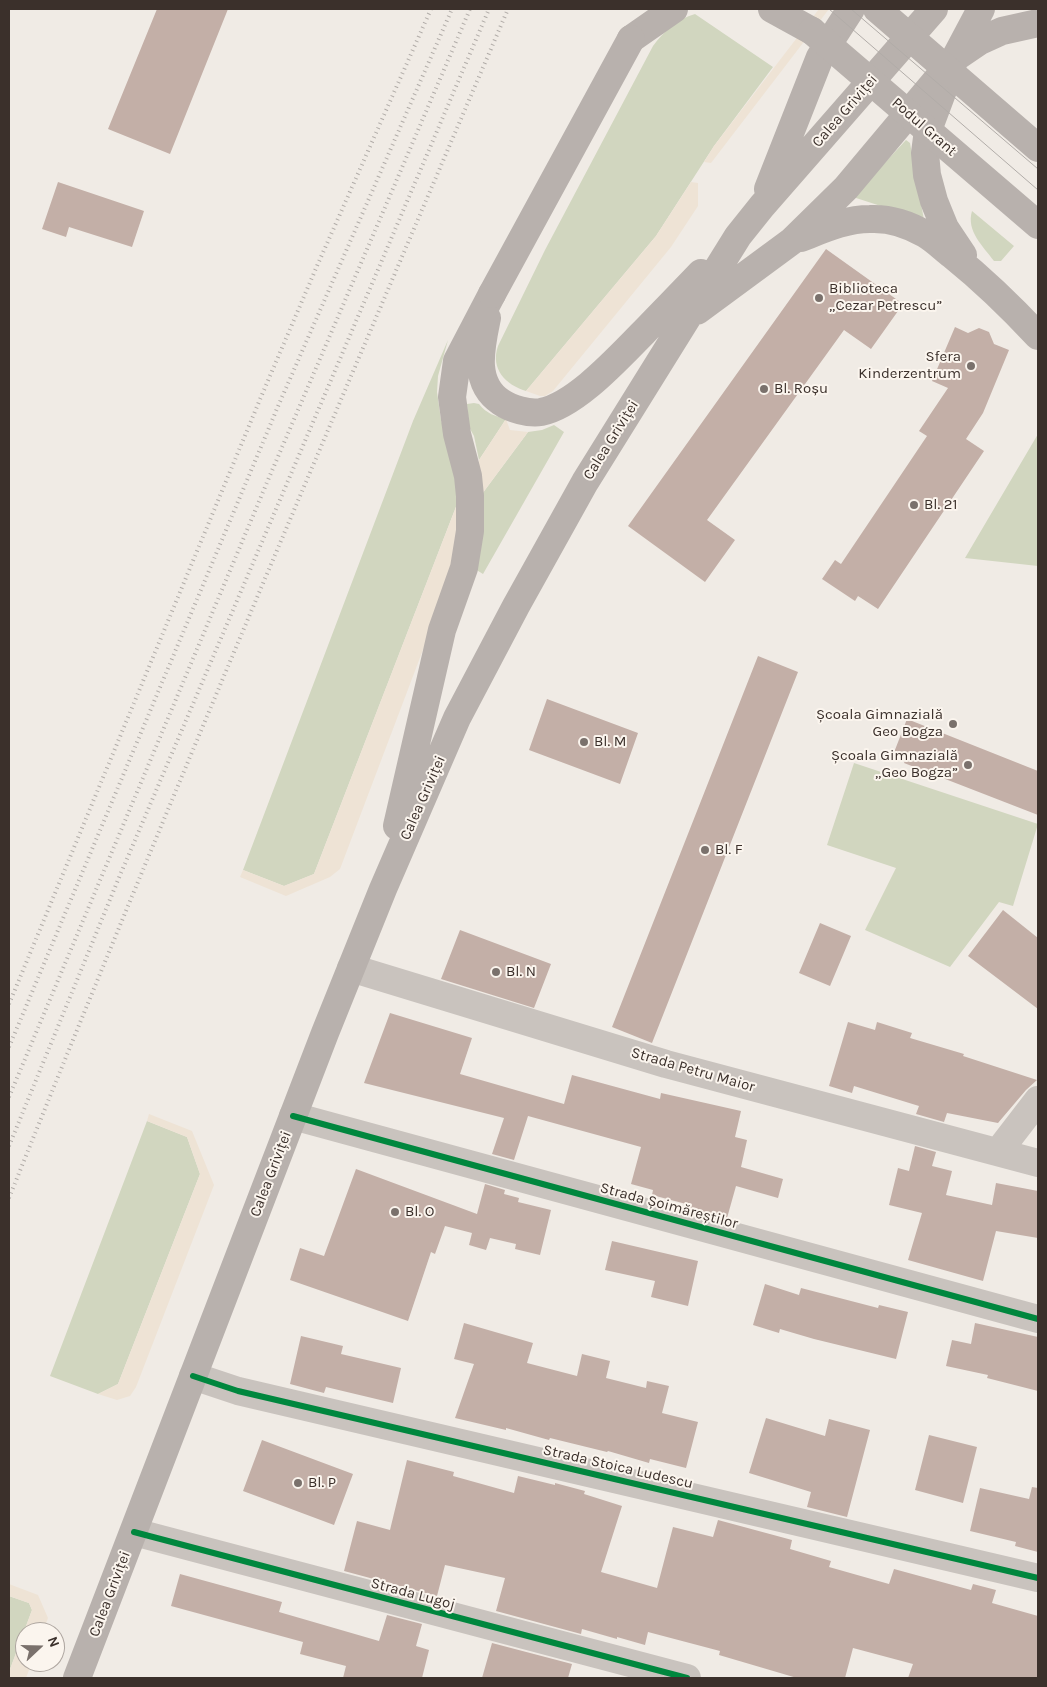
<!DOCTYPE html>
<meta charset="utf-8">
<style>
body{margin:0}
#map{position:relative;width:1047px;height:1687px;overflow:hidden;background:#f0ebe5;font-family:Karla,sans-serif}
canvas{display:block}
.frame{position:absolute;inset:0;border:10px solid #3b302b;pointer-events:none}
.north{position:absolute;left:15px;top:1622px;width:50px;height:50px;box-sizing:border-box;background:#fbf5ee;border:1px solid #aea6a0;border-radius:50%;rotate:69deg;font-size:14px;font-weight:700;line-height:20px;text-align:center;color:#3b302b}
.north::after{content:'';display:block;margin:auto;width:18px;height:22px;background:#7a716c;clip-path:polygon(50% 0,100% 100%,50% 72%,0 100%)}
</style>
<div id="map">
<canvas width="1047" height="1687"></canvas>
<div class="frame"></div>
<div class="north">N</div>
</div>
<script>
const ctx = document.querySelector('canvas').getContext('2d');
ctx.lineJoin = 'round';
function paint(path, color) { ctx.fillStyle = color; ctx.fill(path, 'evenodd'); }
function stroke(path, color, width, dash) { ctx.strokeStyle = color; ctx.lineWidth = width; ctx.lineCap = dash ? 'butt' : 'round'; ctx.setLineDash(dash || []); ctx.stroke(path); }
function label(font, color, halo, rows, align = 'center') {
  ctx.font = font + ' Karla,sans-serif'; ctx.lineWidth = 4; ctx.setLineDash([]); ctx.textBaseline = 'middle'; ctx.strokeStyle = halo; ctx.fillStyle = color; for (const [text, x, y, turn = 0] of rows) {
    ctx.save(); ctx.translate(x, y); ctx.rotate((+turn || 0) * Math.PI / 180); ctx.textAlign = isNaN(turn) ? turn : align; if (halo) ctx.strokeText(text, 0, 0); ctx.fillText(text, 0, 0); ctx.restore();
  }
}
paint(new Path2D(`
 M 695,14 L 773,67 L 714,146 L 656,236 L 526,391 C 506,385 490,369 498,346 L 545,250 L 653,46 C 664,31 677,19 695,14 Z
 M 906,140 L 910,143 L 924,220 L 853,197 Z
 M 972,211 L 1014,246 L 1001,261 L 994,261 C 983,246 966,231 972,211 Z
 M 448,340 L 438,376 L 437,392 L 441,420 L 448,443 L 459,499 L 314,874 L 284,886 L 243,870 L 413,421 Z
 M 474,403 L 479,404 C 487,414 495,416 506,419 L 479,460 L 474,436 L 469,427 L 467,404 Z
 M 554,425 L 564,432 L 483,574 L 475,569 L 482,494 L 528,432 L 542,430 Z
 M 1038,434 L 1038,566 L 965,558 Z
 M 854,763 L 1038,824 L 1013,906 L 999,902 L 950,967 L 865,930 L 896,868 L 827,845 Z
 M 147,1121 L 187,1137 L 200,1174 L 118,1384 L 98,1394 L 50,1376 Z
 M 9,1596 L 29,1603 L 32,1610 L 9,1672 Z`), '#d1d6bf');
paint(new Path2D(`
 M 819,9 L 829,9 L 711,163 L 704,162 L 714,146 Z
 M 691,182 L 698,183 L 698,206 L 671,247 L 553,391 L 545,396 L 540,396 L 526,391 L 656,236 Z
 M 506,419 L 510,430 L 528,432 L 482,494 L 477,471 L 479,460 Z
 M 459,499 L 460,519 L 449,581 L 340,869 L 330,877 L 286,896 L 240,877 L 243,870 L 284,886 L 314,874 Z
 M 149,1114 L 192,1131 L 214,1185 L 136,1387 L 130,1396 L 117,1400 L 98,1394 L 118,1384 L 200,1174 L 187,1137 L 147,1121 Z
 M 9,1584 L 38,1595 L 48,1618 L 43,1632 L 25,1632 L 25,1662 L 32,1662 L 26,1678 L 9,1678 L 9,1672 L 32,1610 L 29,1603 L 9,1596 Z`), '#eee3d5');
paint(new Path2D(`
 M 157,9 L 228,9 L 170,154 L 108,129 Z
 M 58,182 L 144,211 L 132,247 L 69,227 L 66,237 L 42,229 Z
 M 826,249 L 903,304 L 871,349 L 844,330 L 707,520 L 735,540 L 705,582 L 628,526 Z
 M 955,327 L 968,333 L 979,328 L 989,332 L 994,344 L 1009,350 L 983,413 L 966,439 L 984,451 L 878,609 L 858,596 L 855,601 L 822,579 L 835,560 L 841,564 L 927,436 L 919,431 L 948,388 L 932,381 Z
 M 758,656 L 798,672 L 652,1043 L 612,1027 Z
 M 547,699 L 638,733 L 620,784 L 529,750 Z
 M 907,719 L 1038,771 L 1038,815 L 904,763 L 906,759 L 893,755 Z
 M 1003,910 L 1038,938 L 1038,1009 L 968,956 Z
 M 820,923 L 851,936 L 830,986 L 799,973 Z
 M 460,930 L 551,964 L 534,1008 L 441,979 Z
 M 390,1013 L 472,1038 L 460,1074 L 564,1104 L 572,1075 L 660,1099 L 661,1093 L 741,1111 L 735,1137 L 747,1140 L 741,1167 L 783,1179 L 778,1198 L 736,1186 L 727,1218 L 689,1208 L 690,1205 L 652,1195 L 653,1190 L 631,1184 L 641,1147 L 528,1116 L 514,1160 L 492,1154 L 504,1118 L 364,1083 Z
 M 848,1022 L 875,1030 L 877,1022 L 912,1033 L 910,1038 L 964,1054 L 963,1056 L 1037,1080 L 1026,1090 L 998,1123 L 947,1113 L 944,1122 L 916,1114 L 919,1106 L 854,1086 L 852,1093 L 829,1086 Z
 M 915,1146 L 936,1152 L 932,1166 L 952,1171 L 946,1195 L 992,1205 L 996,1183 L 1038,1191 L 1038,1238 L 996,1231 L 983,1281 L 908,1260 L 922,1213 L 889,1205 L 898,1168 L 909,1171 Z
 M 356,1169 L 477,1214 L 485,1184 L 505,1190 L 504,1194 L 519,1198 L 518,1202 L 551,1210 L 540,1255 L 515,1249 L 516,1244 L 490,1238 L 486,1250 L 469,1245 L 472,1233 L 445,1226 L 435,1254 L 431,1252 L 408,1321 L 290,1280 L 300,1248 L 324,1256 Z
 M 612,1241 L 698,1261 L 688,1306 L 651,1297 L 655,1281 L 605,1270 Z
 M 765,1284 L 799,1295 L 801,1288 L 878,1308 L 879,1305 L 908,1312 L 896,1359 L 814,1339 L 780,1329 L 779,1333 L 753,1325 Z
 M 464,1323 L 533,1343 L 527,1363 L 577,1376 L 582,1354 L 610,1361 L 606,1378 L 646,1388 L 647,1381 L 669,1386 L 662,1413 L 698,1422 L 686,1468 L 650,1459 L 649,1463 L 608,1451 L 607,1452 L 550,1438 L 549,1440 L 506,1428 L 506,1430 L 455,1418 L 474,1364 L 454,1359 Z
 M 975,1323 L 1038,1337 L 1038,1391 L 987,1378 L 988,1375 L 946,1366 L 952,1340 L 971,1344 Z
 M 301,1336 L 343,1346 L 341,1354 L 401,1368 L 393,1403 L 326,1387 L 324,1393 L 290,1384 Z
 M 766,1418 L 825,1436 L 829,1419 L 870,1430 L 847,1517 L 807,1507 L 811,1492 L 749,1473 Z
 M 929,1435 L 977,1447 L 963,1503 L 915,1490 Z
 M 262,1440 L 353,1474 L 334,1525 L 243,1491 Z
 M 407,1460 L 454,1472 L 453,1476 L 514,1493 L 518,1476 L 555,1485 L 555,1483 L 585,1491 L 584,1494 L 622,1506 L 601,1572 L 657,1588 L 673,1527 L 713,1537 L 718,1520 L 792,1540 L 790,1549 L 831,1561 L 829,1567 L 889,1584 L 894,1569 L 971,1590 L 973,1584 L 996,1590 L 992,1603 L 1038,1616 L 1038,1678 L 908,1678 L 913,1664 L 853,1648 L 845,1678 L 797,1678 L 719,1655 L 720,1651 L 648,1632 L 645,1645 L 617,1637 L 617,1639 L 582,1629 L 581,1634 L 496,1611 L 505,1578 L 445,1565 L 437,1596 L 344,1571 L 357,1521 L 390,1530 Z
 M 1032,1487 L 1038,1488 L 1038,1552 L 1015,1546 L 1016,1542 L 970,1531 L 980,1488 L 1029,1499 Z
 M 180,1574 L 282,1602 L 279,1612 L 379,1641 L 387,1615 L 422,1624 L 416,1646 L 429,1650 L 422,1678 L 343,1678 L 346,1666 L 300,1654 L 303,1642 L 171,1606 Z
 M 492,1643 L 572,1664 L 568,1678 L 482,1678 Z`), '#c3afa7');
stroke(new Path2D(`
 M 351,968 L 666,1064 L 1038,1163
 M 293,1116 L 1038,1319
 M 998,1152 L 1038,1100
 M 193,1376 L 238,1391 L 1038,1578
 M 134,1532 L 687,1678`), '#c9c3be', 28);
stroke(new Path2D(`
 M 772,9 L 812,31
 M 631,39 L 674,9
 M 768,189 L 820,57 L 851,9
 M 801,238 C 824,229 846,219 870,219 C 890,218 908,224 925,234 C 935,240 943,248 952,255 C 983,280 1011,307 1038,336
 M 963,255 L 945,228 L 934,201 L 927,175 L 925,153 L 928,130 L 955,58 L 981,9
 M 697,311 L 792,241 L 846,188 L 955,58 L 980,41 L 1002,31 L 1038,23
 M 487,318 C 481,347 472,383 501,402 C 511,409 529,414 541,412 C 576,405 618,358 643,333 C 662,313 682,293 701,273
 M 397,826 L 442,630 L 464,568 L 470,531 L 470,496 L 468,476 L 457,434 L 452,397 L 457,361 L 492,294
 M 77,1678 L 325,1033 L 383,889 L 457,718 L 516,606 L 585,482 L 738,236 L 762,206 L 934,9`), '#b8b1ad', 28);
stroke(new Path2D(`
 M 829,9 L 1038,190
 M 851,9 L 1038,169`), '#b1aca8', 1);
stroke(new Path2D(`
 M 9,1004 L 261,397 L 317,266 L 431,9
 M 9,1047 L 279,404 L 452,9
 M 9,1097 L 268,480 L 470,9
 M 9,1146 L 118,880 L 489,9
 M 9,1198 C 169,799 339,404 508,9`), '#b1aca8', 4, [1, 4]);
stroke(new Path2D(`
 M 877,9 L 1038,148
 M 812,31 L 1038,225
 M 492,294 L 631,39`), '#b8b1ad', 28);
stroke(new Path2D(`
 M 293,1116 L 1038,1319
 M 193,1376 L 238,1391 L 1038,1578
 M 134,1532 L 687,1678`), '#00873e', 6);
for (const [x, y, r, color] of [
 [819,298,5,"#7a716c"],
 [971,366,5,"#7a716c"],
 [764,389,5,"#7a716c"],
 [914,505,5,"#7a716c"],
 [953,724,5,"#7a716c"],
 [584,742,5,"#7a716c"],
 [968,765,5,"#7a716c"],
 [705,850,5,"#7a716c"],
 [496,972,5,"#7a716c"],
 [395,1212,5,"#7a716c"],
 [298,1483,5,"#7a716c"]
]) { const dot = new Path2D(); dot.arc(x, y, r, 0, 2 * Math.PI); ctx.fillStyle = color; ctx.fill(dot); stroke(dot, '#fbf5ee', 2); }
label('15px', '#3b302b', '#fbf5ee', [
 ["Calea Griviței",845,111,-49],
 ["Podul Grant",924,127,41],
 ["Calea Griviței",611,440,-58],
 ["Calea Griviței",423,798,-66],
 ["Strada Petru Maior",693,1070,16],
 ["Calea Griviței",271,1174,-69],
 ["Strada Șoimăreștilor",669,1206,15],
 ["Strada Stoica Ludescu",618,1467,13],
 ["Calea Griviței",110,1594,-69],
 ["Strada Lugoj",413,1594,15]
]);
label('15px', '#3b302b', '#fbf5ee', [
 ["Biblioteca",829,289],
 ["„Cezar Petrescu”",829,306],
 ["Sfera",961,357,"right"],
 ["Kinderzentrum",961,374,"right"],
 ["Bl. Roșu",774,389],
 ["Bl. 21",924,505],
 ["Școala Gimnazială",943,715,"right"],
 ["Geo Bogza",943,732,"right"],
 ["Bl. M",594,742],
 ["Școala Gimnazială",958,756,"right"],
 ["„Geo Bogza”",958,773,"right"],
 ["Bl. F",715,850],
 ["Bl. N",506,972],
 ["Bl. O",405,1212],
 ["Bl. P",308,1483]
], 'left');
</script>
